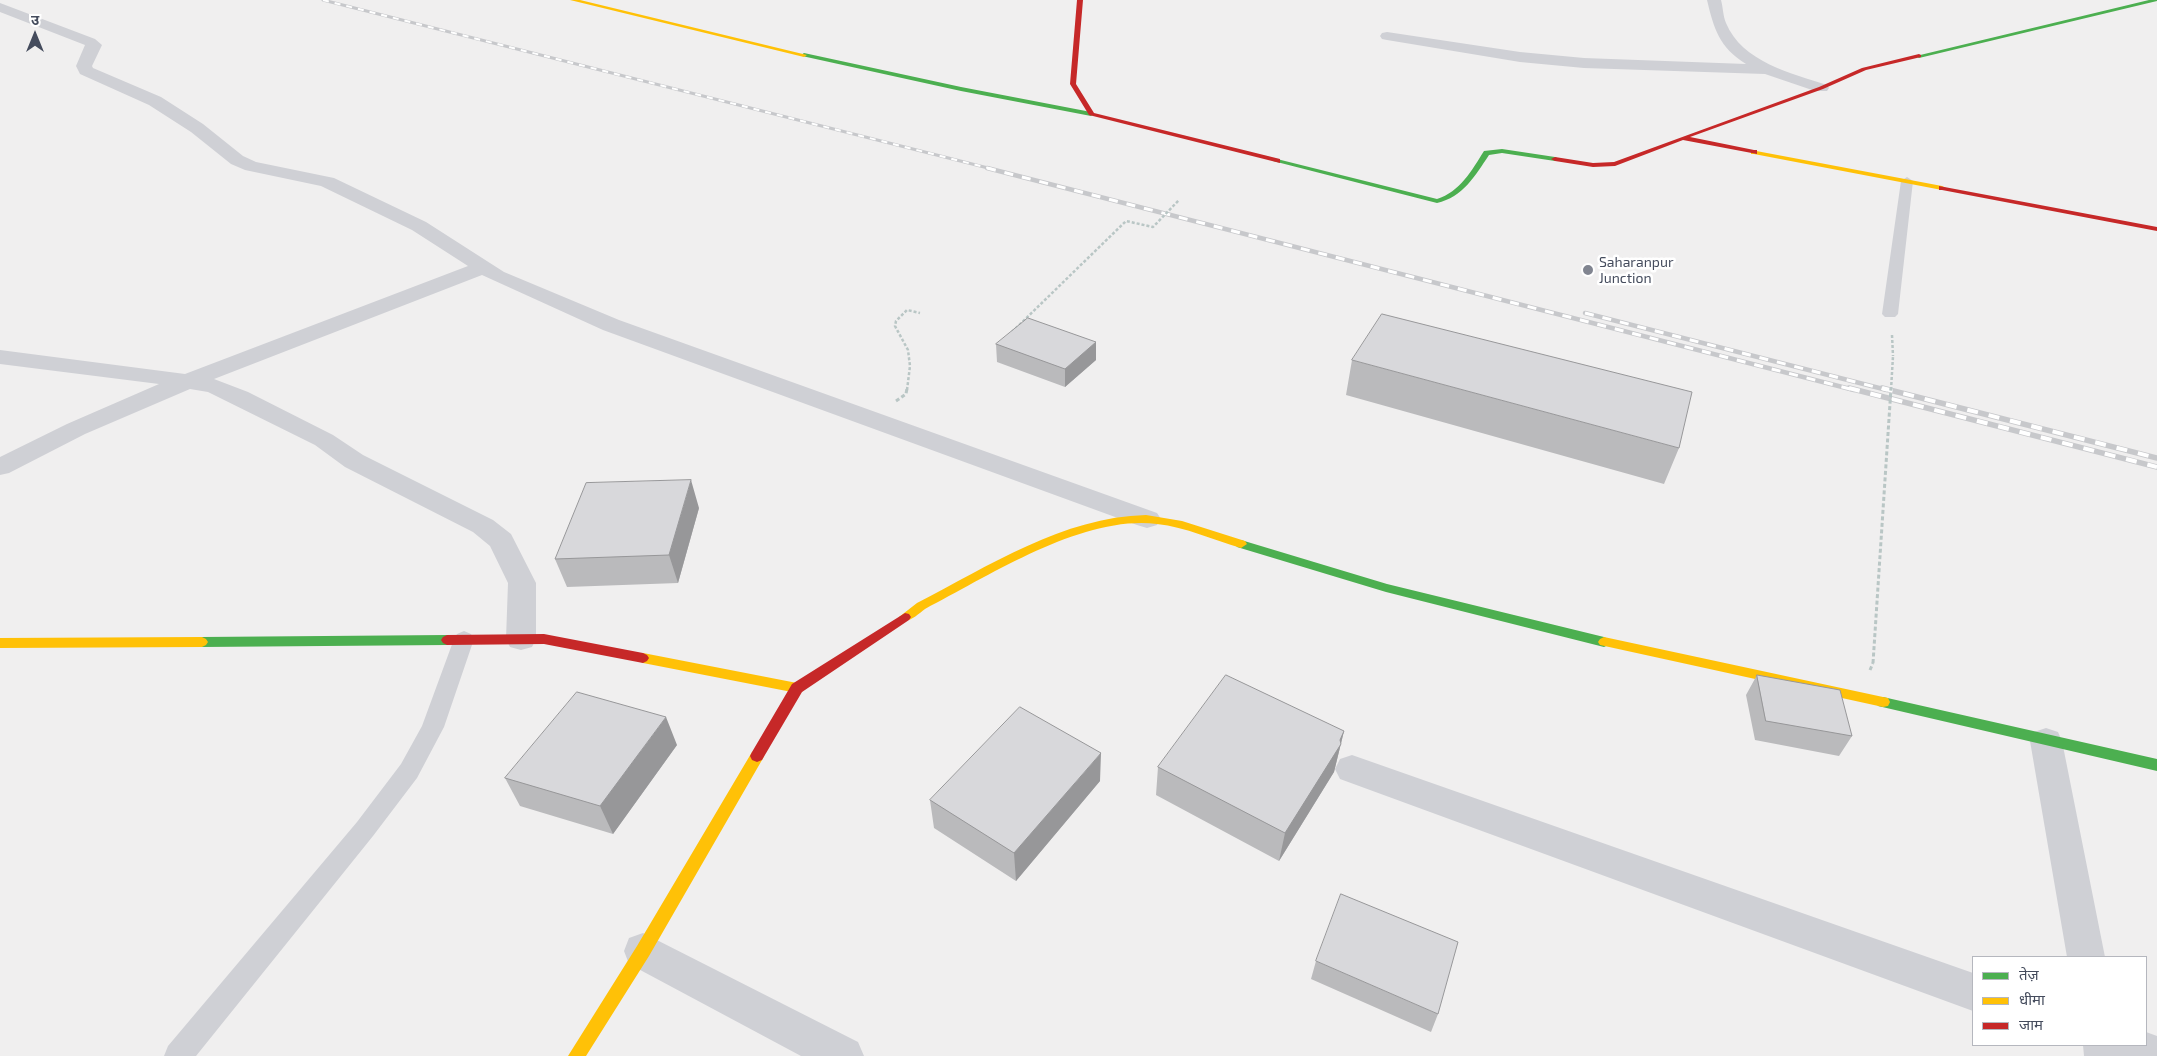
<!DOCTYPE html>
<meta charset="utf-8">
<style>
body{margin:0}
#map{position:relative;width:2157px;height:1056px;overflow:hidden;background:#f0efef;font-family:"Exo 2","Noto Sans Devanagari",sans-serif}
canvas{display:block}
.legend{position:absolute;left:1972px;top:956px;width:175px;height:90px;box-sizing:border-box;background:#fff;border:1px solid #b5b7be;margin:0;padding:6px 9px;list-style:none;font-size:15px;color:#454c5d}
.legend li{display:flex;align-items:center;gap:10px;height:25px}
.legend b{width:25px;border:1px solid #b5b7be}
.north{position:absolute;left:10px;top:10px;width:50px;height:50px;-webkit-text-stroke:4px #fff;paint-order:stroke;rotate:0deg;font-size:14px;font-weight:700;line-height:20px;text-align:center;color:#454c5d}
.north::after{content:'';display:block;margin:auto;width:18px;height:22px;background:#454c5d;clip-path:polygon(50% 0,100% 100%,50% 72%,0 100%)}
</style>
<div id="map">
<canvas width="2157" height="1056"></canvas>
<ul class="legend">
<li><b style="height:6px;background:#4caf50"></b>तेज़</li>
<li><b style="height:6px;background:#ffc107"></b>धीमा</li>
<li><b style="height:6px;background:#c62828"></b>जाम</li>
</ul>
<div class="north">उ</div>
</div>
<script>
const ctx = document.querySelector('canvas').getContext('2d');
ctx.lineJoin = 'round';
function stroke(path, color, width, dash) { ctx.strokeStyle = color; ctx.lineWidth = width; ctx.lineCap = dash ? 'butt' : 'round'; ctx.setLineDash(dash || []); ctx.stroke(path); }
function paint(path, color) { ctx.fillStyle = color; ctx.fill(path, 'evenodd'); }
function label(font, color, halo, rows, align = 'center') {
  ctx.font = font + ' "Exo 2",sans-serif'; ctx.lineWidth = 5; ctx.setLineDash([]); ctx.textBaseline = 'middle'; ctx.strokeStyle = halo; ctx.fillStyle = color; for (const [text, x, y, turn = 0] of rows) {
    ctx.save(); ctx.translate(x, y); ctx.rotate((+turn || 0) * Math.PI / 180); ctx.textAlign = isNaN(turn) ? turn : align; if (halo) ctx.strokeText(text, 0, 0); ctx.fillText(text, 0, 0); ctx.restore();
  }
}
stroke(new Path2D(`
 M 1892,335 L 1893,356
 M 907,390 L 910,366 L 908,350 L 895,326 L 896,321 L 907,310 L 920,313`), '#b9c6c5', 2.5, [3, 2]);
stroke(new Path2D(`
 M 896,401 L 906,394 L 907,388
 M 1870,670 L 1873,663`), '#b9c6c5', 3, [4, 2.5]);
paint(new Path2D(`
 M 1907,177 L 1913,181 L 1898,314 L 1895,317 L 1885,317 L 1882,314 L 1901,181 Z
 M 464,631 L 471,634 L 474,639 L 444,727 L 417,778 L 373,836 L 196,1056 L 164,1056 L 168,1046 L 357,822 L 401,764 L 422,726 L 454,639 L 457,634 Z`), '#cfd0d5');
paint(new Path2D(`
 M 1707,0 L 1721,0 C 1723,7 1723,16 1726,23 C 1742,62 1791,73 1827,85 L 1829,88 L 1827,91 L 1815,91 L 1765,74 L 1584,68 L 1520,62 L 1387,40 L 1382,39 L 1380,36 L 1382,33 L 1387,32 L 1520,52 L 1584,58 L 1746,64 C 1719,47 1714,29 1707,0 Z
 M 0,3 L 95,39 L 102,45 L 92,66 L 93,68 L 161,97 L 203,124 L 243,156 L 256,162 L 334,178 L 426,222 L 504,272 L 619,320 L 1157,513 L 1161,519 L 1157,525 L 1147,528 L 1137,525 L 603,330 L 482,275 L 214,379 L 248,392 L 333,435 L 363,455 L 493,520 L 511,534 L 536,583 L 536,639 L 532,647 L 521,650 L 510,647 L 506,639 L 508,583 L 490,546 L 473,532 L 345,467 L 315,445 L 208,392 L 190,389 L 85,434 L 9,473 L 0,475 L 0,457 L 67,424 L 159,384 L 0,364 L 0,350 L 185,374 L 468,266 L 412,230 L 321,186 L 245,170 L 231,164 L 191,132 L 149,105 L 80,74 L 76,66 L 85,45 L 0,12 Z
 M 2046,728 L 2058,732 L 2062,741 L 2105,957 L 2067,957 L 2030,741 L 2034,732 Z
 M 1352,755 L 1973,973 L 1973,1011 L 1340,779 L 1335,769 L 1340,759 Z
 M 643,933 L 858,1042 L 864,1056 L 801,1056 L 629,964 L 624,951 L 629,938 Z
 M 2146,1032 L 2157,1036 L 2157,1056 L 2084,1056 L 2083,1045 L 2146,1045 Z`), '#cfd0d5');
paint(new Path2D(`
 M 2149,0 L 2157,0 L 2157,1 L 1919,58 L 1916,56 Z
 M 804,53 L 961,87 L 1091,112 L 1094,114 L 1091,116 L 961,91 L 802,56 L 801,55 Z
 M 1502,149 L 1555,157 L 1559,159 L 1555,161 L 1502,153 L 1489,155 C 1475,176 1463,197 1437,203 L 1273,161 L 1277,159 L 1437,199 C 1460,192 1472,170 1484,151 Z
 M 1241,540 L 1387,584 L 1604,637 L 1608,639 L 1610,642 L 1608,645 L 1604,647 L 1386,592 L 1237,547 L 1235,544 Z
 M 447,635 L 451,637 L 453,640 L 451,643 L 447,645 L 202,647 L 198,645 L 196,642 L 198,639 L 202,637 Z
 M 1883,697 L 2157,759 L 2157,771 L 1878,706 L 1876,702 L 1878,698 Z`), '#4caf50');
paint(new Path2D(`
 M 570,0 L 580,0 L 807,55 L 804,57 Z
 M 1751,150 L 1942,186 L 1946,188 L 1942,190 L 1754,154 L 1751,154 Z
 M 1146,515 L 1182,521 L 1245,541 L 1247,544 L 1241,548 C 1213,540 1186,527 1157,524 C 1082,515 991,575 925,609 C 918,614 910,623 901,620 L 899,617 L 917,603 C 989,566 1063,517 1146,515 Z
 M 202,637 L 206,639 L 208,642 L 206,645 L 202,647 L 0,648 L 0,638 Z
 M 1604,637 L 1883,697 L 1888,698 L 1890,702 L 1888,706 L 1883,707 L 1600,645 L 1598,642 L 1600,639 Z
 M 643,653 L 797,683 L 802,684 L 803,688 L 802,692 L 797,693 L 643,663 L 639,661 L 637,658 L 639,655 Z
 M 757,750 L 762,752 L 764,756 L 762,760 L 649,956 L 586,1056 L 568,1056 L 637,946 L 752,752 Z`), '#ffc107');
paint(new Path2D(`
 M 1077,0 L 1083,0 L 1076,84 L 1094,113 L 1280,159 L 1280,163 L 1089,115 L 1070,84 Z
 M 1919,54 L 1921,55 L 1921,57 L 1866,70 L 1823,89 L 1690,137 L 1754,150 L 1757,150 L 1757,154 L 1683,140 L 1615,166 L 1593,167 L 1555,161 L 1551,159 L 1555,157 L 1593,163 L 1614,162 L 1819,87 L 1862,68 Z
 M 1939,186 L 2157,227 L 2157,231 L 1942,190 L 1939,190 Z
 M 905,613 L 909,614 L 911,617 L 909,620 L 802,692 L 762,760 L 757,762 L 752,760 L 750,756 L 752,752 L 792,684 Z
 M 544,634 L 643,653 L 647,655 L 649,658 L 647,661 L 643,663 L 544,644 L 447,645 L 443,643 L 441,640 L 443,637 L 447,635 Z`), '#c62828');
const railFar2 = new Path2D(`
 M 323,0 L 992,169`);
const railFar1 = new Path2D(`
 M 987,168 L 1854,390
 M 1585,313 L 1887,390`);
const rail = new Path2D(`
 M 1849,388 L 2157,467
 M 1882,388 L 2157,458`);
stroke(railFar2, '#c7c8cb', 3);
stroke(railFar1, '#c7c8cb', 4.5);
stroke(rail, '#c7c8cb', 5.5);
stroke(railFar2, '#fff', 2, [6]);
stroke(railFar1, '#fff', 3, [9]);
stroke(rail, '#fff', 4, [11]);
stroke(new Path2D(`
 M 1012,332 L 1126,221 L 1153,227 L 1179,200
 M 1891,390 L 1893,356`), '#b9c6c5', 2.5, [3, 2]);
stroke(new Path2D(`
 M 1873,663 L 1891,388`), '#b9c6c5', 3, [4, 2.5]);
paint(new Path2D(`
 M 1096,342 L 1096,360 L 1065,387 L 997,362 L 996,344 Z
 M 1352,360 L 1679,448 L 1664,484 L 1346,395 Z
 M 699,508 L 678,583 L 567,587 L 555,559 Z
 M 1757,675 L 1852,736 L 1839,756 L 1755,740 L 1746,695 Z
 M 1344,731 L 1334,772 L 1279,861 L 1156,795 L 1158,767 Z
 M 677,745 L 613,834 L 520,806 L 505,778 Z
 M 1100,781 L 1016,881 L 934,828 L 930,800 Z
 M 1316,961 L 1438,1014 L 1431,1032 L 1311,979 Z`), '#bababc');
paint(new Path2D(`
 M 1096,342 L 1096,360 L 1065,387 L 1065,369 Z
 M 691,480 L 699,508 L 678,583 L 669,555 Z
 M 666,717 L 677,745 L 613,834 L 600,806 Z
 M 1344,731 L 1334,772 L 1279,861 L 1285,833 Z
 M 1101,753 L 1100,781 L 1016,881 L 1014,853 Z`), '#979799');
const building = new Path2D(`
 M 1382,314 L 1692,392 L 1679,448 L 1352,360 Z
 M 1028,318 L 1096,342 L 1065,369 L 996,344 Z
 M 691,480 L 669,555 L 555,559 L 586,483 Z
 M 1226,675 L 1344,731 L 1340,740 L 1341,744 L 1285,833 L 1158,767 Z
 M 1757,675 L 1840,690 L 1852,736 L 1766,721 Z
 M 577,692 L 666,717 L 600,806 L 505,778 Z
 M 1020,707 L 1101,753 L 1014,853 L 930,800 Z
 M 1341,894 L 1458,942 L 1438,1014 L 1316,961 Z`);
paint(building, '#d8d8db');
stroke(building, '#979799', 1);
for (const [x, y, r, color] of [
 [1588,270,6,"#818590"]
]) { const dot = new Path2D(); dot.arc(x, y, r, 0, 2 * Math.PI); ctx.fillStyle = color; ctx.fill(dot); stroke(dot, '#fff', 2); }
label('14px', '#454c5d', '#fff', [
 ["Saharanpur",1599,262],
 ["Junction",1599,278]
], 'left');
</script>
